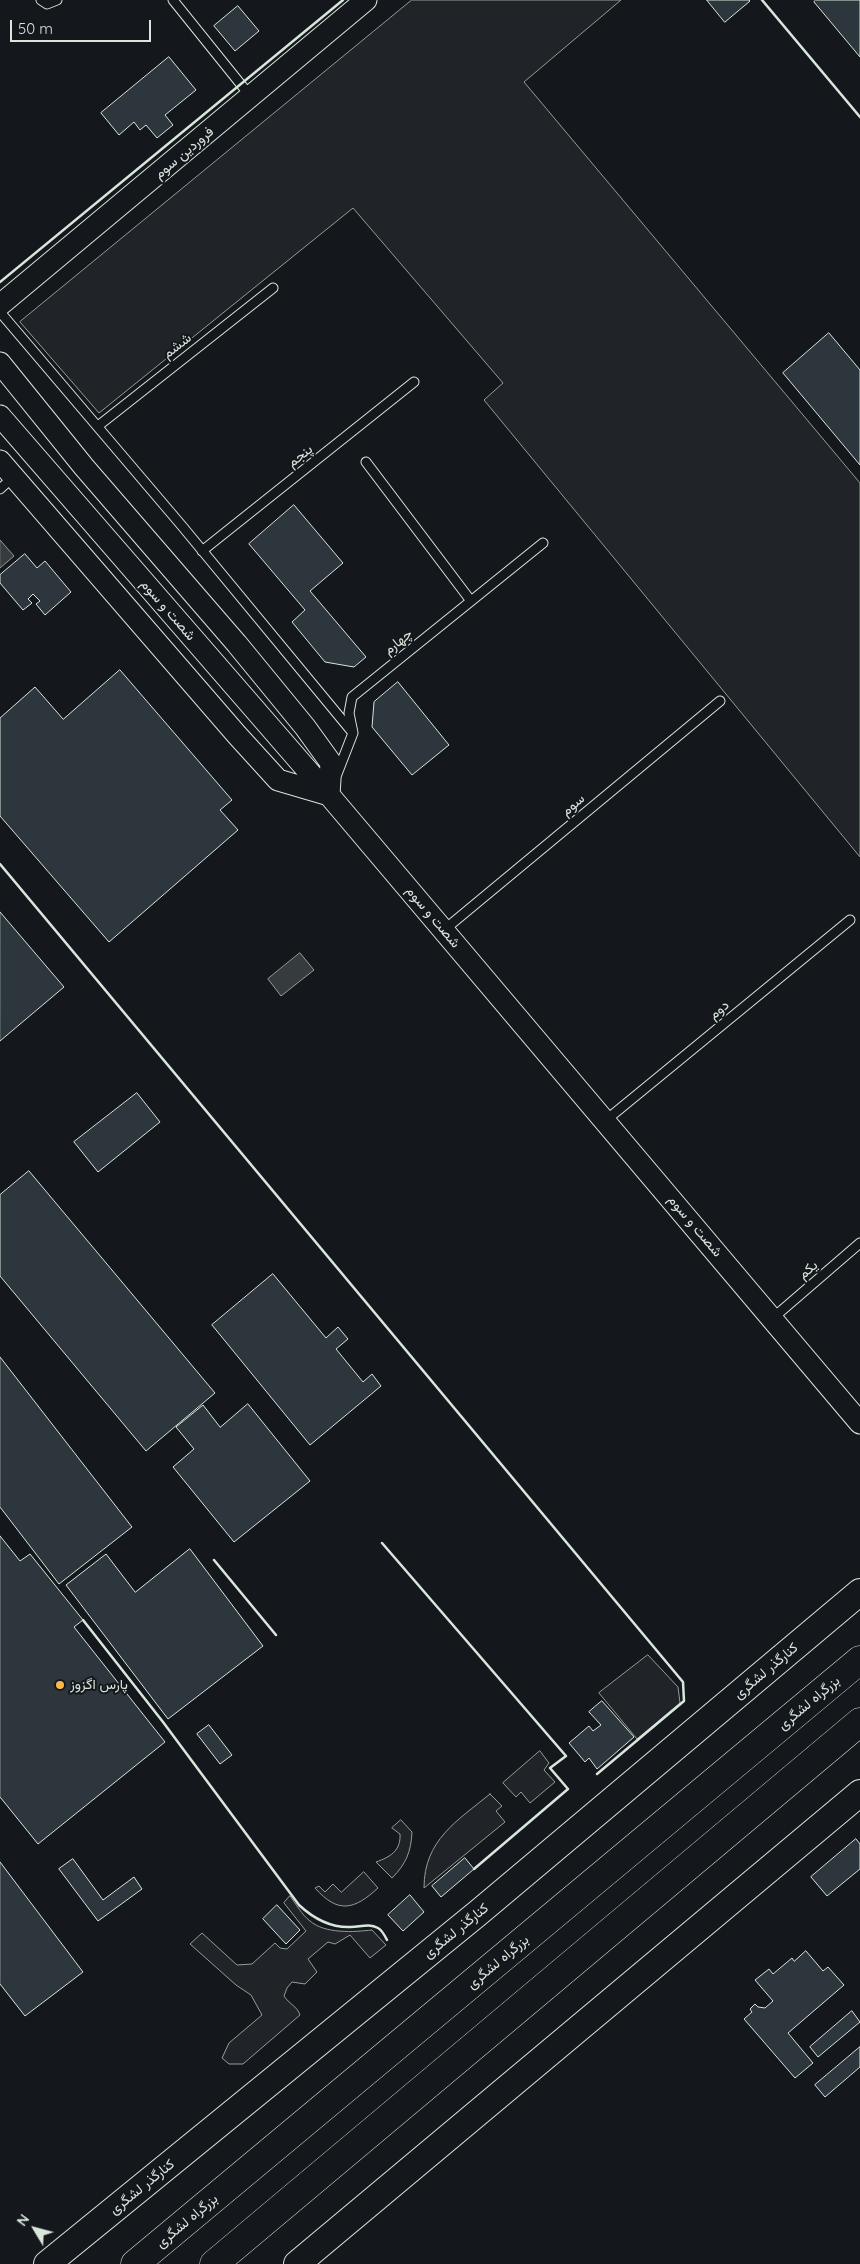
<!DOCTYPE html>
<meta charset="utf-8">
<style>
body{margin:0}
#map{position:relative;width:860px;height:2264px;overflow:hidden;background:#14181c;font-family:Quicksand,sans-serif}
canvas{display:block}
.north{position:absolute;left:10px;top:2204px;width:50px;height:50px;-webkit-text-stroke:4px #14181c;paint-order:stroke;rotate:307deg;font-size:14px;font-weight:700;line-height:20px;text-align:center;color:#d8e6dc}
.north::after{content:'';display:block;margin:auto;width:18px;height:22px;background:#d8e6dc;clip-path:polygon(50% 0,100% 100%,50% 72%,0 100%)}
.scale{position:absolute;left:10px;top:20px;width:141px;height:22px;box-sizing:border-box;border:2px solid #d8e6dc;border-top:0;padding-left:6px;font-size:15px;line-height:18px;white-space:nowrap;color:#d8e6dc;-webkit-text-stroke:4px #14181c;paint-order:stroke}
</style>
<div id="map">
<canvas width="860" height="2264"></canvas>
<div class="north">N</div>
<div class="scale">50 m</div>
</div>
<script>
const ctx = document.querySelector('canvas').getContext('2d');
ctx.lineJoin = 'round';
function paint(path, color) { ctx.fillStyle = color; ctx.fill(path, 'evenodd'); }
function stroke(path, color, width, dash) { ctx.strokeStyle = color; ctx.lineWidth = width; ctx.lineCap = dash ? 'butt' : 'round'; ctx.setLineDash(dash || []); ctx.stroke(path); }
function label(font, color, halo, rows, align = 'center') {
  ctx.font = font + ' Quicksand,Vazirmatn,sans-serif'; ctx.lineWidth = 4; ctx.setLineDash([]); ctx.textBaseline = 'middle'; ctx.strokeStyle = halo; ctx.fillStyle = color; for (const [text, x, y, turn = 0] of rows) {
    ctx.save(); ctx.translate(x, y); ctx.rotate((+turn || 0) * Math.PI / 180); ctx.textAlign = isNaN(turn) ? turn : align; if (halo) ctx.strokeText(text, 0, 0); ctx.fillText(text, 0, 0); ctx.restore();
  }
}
const green = new Path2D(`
 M 412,0 L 621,0 L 524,82 L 860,483 L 860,857 L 484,400 L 503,383 L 353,208 L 99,413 L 20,322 Z
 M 648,1655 L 678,1687 L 680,1703 L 637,1739 L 599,1693 Z
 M 540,1751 L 549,1763 L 544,1770 L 555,1782 L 530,1803 L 521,1792 L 516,1797 L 503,1783 Z
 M 490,1794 L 502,1806 L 496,1811 L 505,1822 L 424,1888 C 424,1840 457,1821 490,1794 Z
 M 401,1820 L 412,1832 C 411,1852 406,1864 392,1878 L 376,1862 C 390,1857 401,1851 400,1834 L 392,1828 Z
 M 364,1872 L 378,1888 C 354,1910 338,1914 315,1888 L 319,1886 L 325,1892 L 333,1884 L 341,1892 Z
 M 290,1896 C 296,1904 302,1915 310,1921 C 325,1934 354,1932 372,1930 L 386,1945 L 370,1958 L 350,1935 L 335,1944 L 328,1942 L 308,1959 L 317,1972 L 305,1984 L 292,1982 L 287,1988 L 284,1996 C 289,2004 297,2006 300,2015 L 243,2064 L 229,2064 L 222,2058 L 229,2043 L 262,2015 L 251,1995 L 236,1985 L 190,1944 L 202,1933 L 237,1965 L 252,1964 L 275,1943 L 280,1948 L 287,1949 L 306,1931 L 284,1903 Z`);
paint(green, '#202428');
stroke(green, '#939e99', 1);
const water = new Path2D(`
 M 0,540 L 14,556 L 0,568 Z
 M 300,953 L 314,970 L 281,996 L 268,979 Z`);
paint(water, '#363b3e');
stroke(water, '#939e99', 1);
const building = new Path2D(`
 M 707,0 L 749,0 L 750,1 L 725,22 Z
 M 816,0 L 860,0 L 860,57 L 814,2 Z
 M 238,6 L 259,31 L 235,51 L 214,26 Z
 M 169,57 L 196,90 L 165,115 L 173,125 L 157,138 L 146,125 L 140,130 L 134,122 L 119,135 L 101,113 Z
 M 829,333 L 860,370 L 860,465 L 783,373 Z
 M 294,505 L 343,563 L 310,591 L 366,657 L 354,667 L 325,662 L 292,622 L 305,610 L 249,544 Z
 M 25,554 L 37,568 L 45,561 L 71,592 L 45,615 L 36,604 L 40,601 L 33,594 L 28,599 L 32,603 L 23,610 L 0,583 L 0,575 Z
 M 120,670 L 232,800 L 220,810 L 238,830 L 109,942 L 0,816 L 0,718 L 35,687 L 63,719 Z
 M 398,682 L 449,745 L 412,775 L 372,727 L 374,702 Z
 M 0,912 L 64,987 L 0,1041 Z
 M 137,1093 L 160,1122 L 98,1172 L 74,1142 Z
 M 29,1171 L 215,1393 L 146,1451 L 0,1276 L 0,1195 Z
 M 273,1274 L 326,1338 L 338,1327 L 348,1339 L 336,1349 L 363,1382 L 372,1374 L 381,1386 L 310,1445 L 212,1325 Z
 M 0,1357 L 132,1527 L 59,1584 L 0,1507 Z
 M 248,1404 L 310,1481 L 234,1542 L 173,1467 L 194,1449 L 176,1427 L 203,1405 L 220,1427 Z
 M 0,1536 L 20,1561 L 30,1554 L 83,1620 L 74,1627 L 165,1742 L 38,1844 L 0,1797 Z
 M 190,1549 L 263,1646 L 168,1719 L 66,1585 L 106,1554 L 135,1592 Z
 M 602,1701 L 634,1737 L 597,1769 L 589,1758 L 585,1762 L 569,1743 L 589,1726 L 593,1731 L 601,1725 L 589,1712 Z
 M 209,1725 L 232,1755 L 220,1764 L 197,1734 Z
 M 856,1839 L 860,1844 L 860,1869 L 827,1896 L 811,1877 Z
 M 465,1858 L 474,1869 L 441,1897 L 432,1886 Z
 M 73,1859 L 103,1900 L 134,1877 L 142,1889 L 98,1921 L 59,1869 Z
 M 0,1862 L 83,1972 L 25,2016 L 0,1984 Z
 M 410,1895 L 424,1912 L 403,1931 L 388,1915 Z
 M 277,1905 L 300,1930 L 286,1944 L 263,1919 Z
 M 806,1951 L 823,1971 L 828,1967 L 844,1985 L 788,2033 L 813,2063 L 795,2078 L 744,2019 L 752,2012 L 750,2009 L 755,2004 L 758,2007 L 765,2008 L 773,2001 L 755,1980 L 769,1969 L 773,1974 L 792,1958 L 794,1961 Z
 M 852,2011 L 860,2022 L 818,2057 L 810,2047 Z
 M 860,2047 L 860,2067 L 825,2097 L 815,2085 Z`);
paint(building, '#2c363c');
stroke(building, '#d8e6dc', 1);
const service = new Path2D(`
 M 41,0 L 47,4 L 57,0
 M 173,0 L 251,97
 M 0,312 L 182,526 L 353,733
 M 98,426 L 273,288
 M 366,462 L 471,601
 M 0,489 L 13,477
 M 202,551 L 414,382
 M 337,774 L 353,733 L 349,713 L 352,697 L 543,543
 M 444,930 L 720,701
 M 605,1121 L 850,920
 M 773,1318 L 860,1243`);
const tertiary = new Path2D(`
 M 0,305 L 366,0
 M 0,363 L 84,467 L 237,644 L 305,727 L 331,763 L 329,795 L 278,780 L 237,735 L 0,461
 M 0,416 L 329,795 L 860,1423`);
const primary = new Path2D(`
 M 47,2264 L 478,1913 L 860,1592
 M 297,2264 L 860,1793`);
const trunk = new Path2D(`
 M 135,2264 L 860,1660
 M 214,2264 L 860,1722`);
stroke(service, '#d8e6dc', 11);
stroke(tertiary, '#d8e6dc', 23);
stroke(primary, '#d8e6dc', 28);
stroke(trunk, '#d8e6dc', 29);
stroke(service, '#14181c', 9);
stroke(tertiary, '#14181c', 21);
stroke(primary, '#14181c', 26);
stroke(trunk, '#14181c', 28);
stroke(new Path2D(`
 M 762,0 L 860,117
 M 0,282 L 343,0
 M 0,864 L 683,1682 L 684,1701 L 597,1774
 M 382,1543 L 566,1756 L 550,1768 L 568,1789 L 474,1869
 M 214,1560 L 276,1635
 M 83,1620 L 163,1722 L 299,1905 C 313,1918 331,1928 351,1927 C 360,1927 369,1923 378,1928 C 382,1930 385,1936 387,1940`), '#d8e6dc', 2.5);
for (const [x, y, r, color] of [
 [60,1685,5,"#ffb74d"]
]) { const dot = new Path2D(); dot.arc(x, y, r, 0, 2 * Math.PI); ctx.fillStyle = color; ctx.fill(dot); stroke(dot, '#14181c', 2); }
label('14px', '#d8e6dc', '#14181c', [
 ["فروردین سوم",184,153,-40],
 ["ششم",177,346,-38],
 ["پنجم",300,456,-38],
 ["شصت و سوم",168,610,49],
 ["چهارم",398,642,-39],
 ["سوم",573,805,-40],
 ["شصت و سوم",433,917,50],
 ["دوم",719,1010,-39],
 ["شصت و سوم",695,1226,50],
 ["یکم",808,1270,-41],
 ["کنارگذر لشگری",766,1671,-40],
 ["بزرگراه لشگری",809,1703,-40],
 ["کنارگذر لشگری",456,1931,-39],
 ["بزرگراه لشگری",498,1962,-40],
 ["کنارگذر لشگری",142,2187,-39],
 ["بزرگراه لشگری",187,2221,-40]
]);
label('14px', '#d8e6dc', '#14181c', [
 ["پارس اگزوز",70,1685]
], 'left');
</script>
